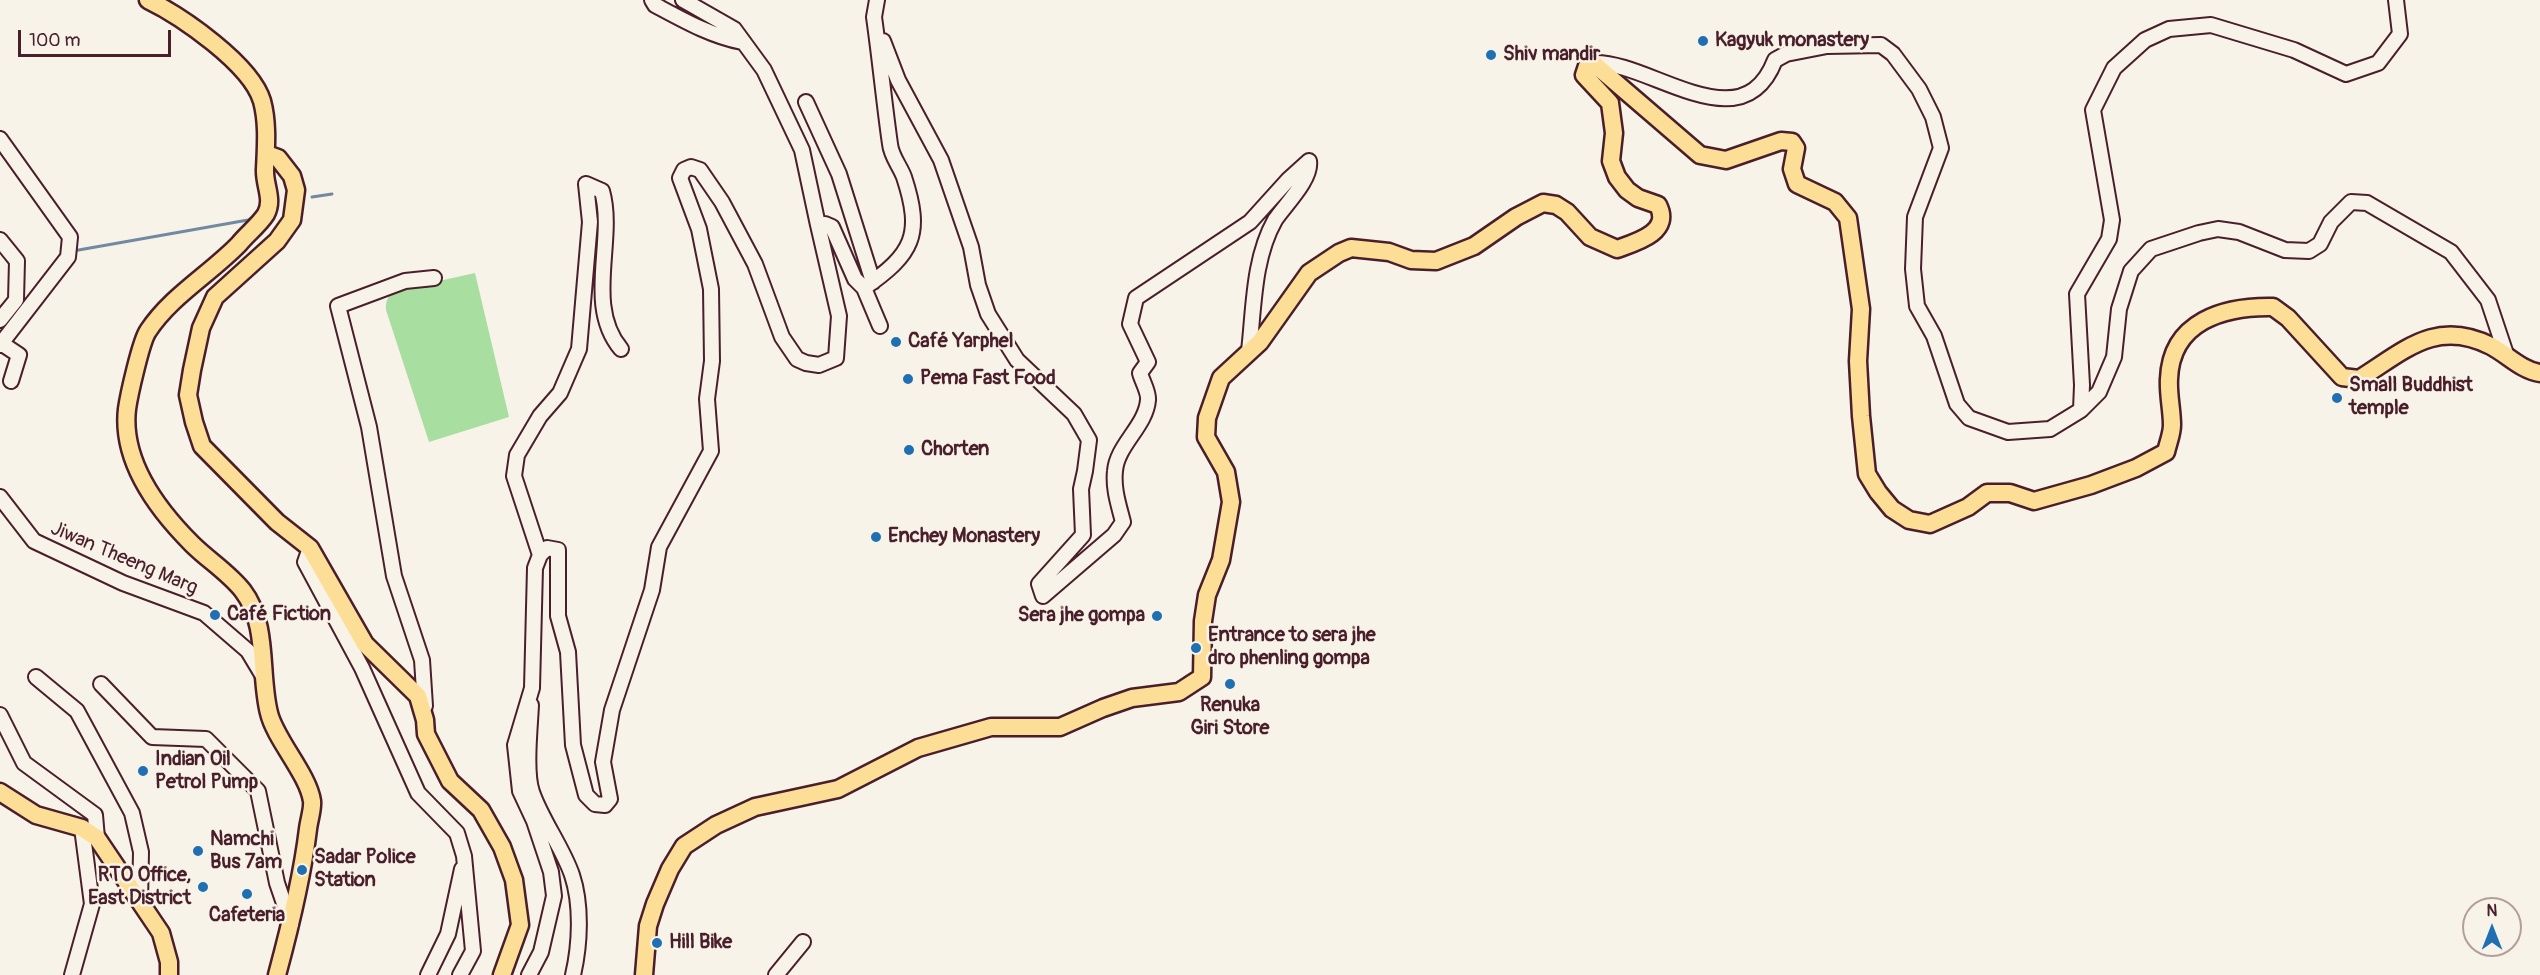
<!DOCTYPE html>
<meta charset="utf-8">
<style>
body{margin:0}
#map{position:relative;width:2540px;height:975px;overflow:hidden;background:#f7f3e8;font-family:Pangolin,sans-serif}
canvas{display:block}
.north{position:absolute;left:2462px;top:897px;width:60px;height:60px;box-sizing:border-box;background:#f7f3e8;border:2px solid #b29e9c;border-radius:50%;rotate:0deg;font-size:16px;font-weight:700;line-height:24px;text-align:center;color:#4a1f2b}
.north::after{content:'';display:block;margin:auto;width:21px;height:27px;background:#1f6fb2;clip-path:polygon(50% 0,100% 100%,50% 72%,0 100%)}
.scale{position:absolute;left:18px;top:30px;width:153px;height:27px;box-sizing:border-box;border:3px solid #4a1f2b;border-top:0;padding-left:8px;font-size:18px;line-height:21px;white-space:nowrap;color:#4a1f2b;-webkit-text-stroke:4px #f7f3e8;paint-order:stroke}
</style>
<div id="map">
<canvas width="2540" height="975"></canvas>
<div class="north">N</div>
<div class="scale">100 m</div>
</div>
<script>
const ctx = document.querySelector('canvas').getContext('2d');
ctx.lineJoin = 'round';
function paint(path, color) { ctx.fillStyle = color; ctx.fill(path, 'evenodd'); }
function stroke(path, color, width, dash) { ctx.strokeStyle = color; ctx.lineWidth = width; ctx.lineCap = dash ? 'butt' : 'round'; ctx.setLineDash(dash || []); ctx.stroke(path); }
function label(font, color, halo, rows, align = 'center') {
  ctx.font = font + ' Pangolin,sans-serif'; ctx.lineWidth = 5; ctx.setLineDash([]); ctx.textBaseline = 'middle'; ctx.strokeStyle = halo; ctx.fillStyle = color; for (const [text, x, y, turn = 0] of rows) {
    ctx.save(); ctx.translate(x, y); ctx.rotate((+turn || 0) * Math.PI / 180); ctx.textAlign = isNaN(turn) ? turn : align; if (halo) ctx.strokeText(text, 0, 0); ctx.fillText(text, 0, 0); ctx.restore();
  }
}
paint(new Path2D(`
 M 475,273 L 509,417 L 429,442 L 386,310 C 385,299 389,295 398,290 Z`), '#a9dea1');
stroke(new Path2D(`
 M 312,197 L 332,194
 M 73,251 L 248,220 L 255,216`), '#728aa1', 3);
const minor = new Path2D(`
 M 652,0 L 655,5 C 683,20 711,36 742,42
 M 683,0 L 734,29 L 764,70 L 802,150 L 818,225
 M 883,41 L 898,80 L 941,160 L 971,247 L 978,285 L 988,314 L 1017,360 L 1074,414 L 1089,440 L 1085,471 L 1081,489 L 1083,535 L 1039,584 L 1043,596 L 1114,535 L 1123,522 C 1119,506 1113,489 1115,471 C 1117,445 1146,426 1148,400 C 1149,392 1142,381 1140,373 L 1148,362 L 1130,324 L 1136,298 L 1250,222 L 1288,180 L 1309,161 C 1312,179 1285,205 1275,220 C 1253,259 1254,308 1249,351
 M 1593,63 C 1649,60 1742,146 1775,60 L 1786,54 L 1827,46 L 1881,45 L 1893,54 L 1919,89 L 1933,117 L 1941,148 L 1915,217 L 1913,269 L 1917,306 L 1934,336 L 1957,404 L 1969,418 L 2008,432 L 2050,429 L 2081,410 L 2082,385 L 2077,294 L 2109,239 L 2112,220 L 2093,110 L 2114,68 L 2145,40 L 2169,29 L 2211,25 L 2294,50 L 2346,74 L 2378,63 L 2400,34 L 2396,0
 M 806,102 L 839,174 L 873,282
 M 0,139 L 70,237 L 68,257 L 0,345
 M 0,240 L 17,261 L 16,300 L 0,320
 M 864,288 L 880,326
 M 1,343 L 19,355 L 11,381
 M 2081,410 L 2099,392 L 2114,357 L 2119,309 L 2131,271 L 2151,249 L 2199,233 L 2218,229 L 2239,232 L 2285,250 L 2309,251 L 2320,244 L 2331,222 L 2351,202 L 2367,203 L 2451,252 L 2488,300 L 2507,357
 M 0,497 L 34,541 L 123,583 L 204,613 L 248,651 L 263,676
 M 310,548 L 305,562 L 362,668 L 418,793 L 457,833 L 464,856 L 473,951 L 460,975
 M 540,555 L 514,476 L 517,455 L 540,416 L 560,393 L 579,349 L 590,222 L 586,184 L 602,191 C 616,240 584,305 621,349
 M 36,677 L 77,711 L 132,813 L 141,852 L 140,902
 M 101,684 L 152,737 L 206,739 L 258,791 L 277,883 L 291,924
 M 531,705 C 530,727 525,772 532,792 C 542,821 562,846 572,875 C 582,905 580,945 573,975
 M 425,706 L 422,660 L 394,576 L 369,427 L 338,306 L 405,281 L 434,278
 M 0,715 L 24,763 L 95,815 L 97,838
 M 72,975 L 92,904 L 82,828
 M 428,975 L 448,934 L 462,869
 M 529,975 L 541,952 L 554,896 L 551,872 L 534,821 L 520,791 L 515,745 L 532,688 L 535,568 L 540,555 L 547,548 L 558,550 L 558,616 L 568,652 L 573,745 L 586,795 L 595,804 L 605,805 L 610,799 L 603,762 L 612,710 L 652,590 L 659,547 L 711,451 L 707,399 L 712,361 L 711,289 L 699,229 L 680,178 L 684,170 L 691,167 L 700,170 L 722,202 L 755,264 L 782,337 L 797,359 L 806,363 L 819,365 L 836,358 L 839,316 L 818,225 L 825,224 L 832,227 L 855,279 L 864,288 C 913,254 923,235 904,177 C 900,166 891,156 890,144 C 884,102 880,59 874,17 L 877,0
 M 776,975 L 803,942`);
const major = new Path2D(`
 M 148,0 C 181,16 251,64 262,101 C 268,123 266,147 265,169 C 264,185 274,199 266,214 C 259,225 247,234 239,244 C 210,274 171,296 148,331 C 141,341 129,395 127,409 C 121,461 157,509 192,544 C 208,560 229,573 243,591 C 269,625 259,674 269,713 C 275,739 308,774 312,801 C 313,809 309,820 308,829 C 302,879 290,927 277,975
 M 267,154 L 278,158 L 292,176 L 296,190 L 292,220 L 277,241 L 215,297 L 201,328 L 192,370 L 188,395 L 194,422 L 202,446 L 277,522 L 310,548 L 365,644 L 418,696 L 425,720 L 426,734 L 450,781 L 481,810 L 502,847 L 514,880 L 520,925 L 502,975
 M 0,792 L 36,815 L 82,828 L 97,838 L 161,933 L 169,962 L 169,975
 M 644,975 L 648,926 L 655,904 L 670,869 L 684,846 L 716,825 L 755,807 L 838,789 L 918,748 L 991,727 L 1060,727 L 1103,708 L 1132,698 L 1179,692 L 1202,677 L 1203,621 L 1207,595 L 1221,560 L 1231,502 L 1226,472 L 1206,437 L 1207,418 L 1221,378 L 1260,342 L 1309,273 L 1339,253 L 1351,248 L 1389,252 L 1411,260 L 1436,261 L 1474,246 L 1516,217 L 1543,203 L 1556,205 L 1567,212 L 1590,237 L 1617,249 C 1637,242 1672,232 1658,205 L 1638,198 L 1627,190 L 1617,177 L 1611,161 L 1614,133 L 1610,103 L 1584,75 L 1587,66 L 1593,63 L 1700,155 L 1726,160 L 1781,141 L 1792,142 L 1796,148 L 1792,169 L 1797,184 L 1835,202 L 1848,218 L 1861,309 L 1858,361 L 1861,416 L 1867,474 L 1878,492 L 1892,509 L 1909,520 L 1930,524 L 1968,507 L 1987,493 L 2010,493 L 2034,501 L 2091,485 L 2136,468 L 2166,452 C 2168,443 2172,434 2172,425 C 2172,410 2168,394 2169,379 C 2171,321 2224,306 2273,307 L 2288,318 L 2342,377 L 2359,379 C 2404,351 2436,318 2491,346 C 2508,355 2521,370 2540,373`);
stroke(minor, '#4a1f2b', 18);
stroke(major, '#4a1f2b', 21);
stroke(minor, '#f7f3e8', 14);
stroke(major, '#fdde96', 16);
for (const [x, y, r, color] of [
 [1703,41,6,"#1f6fb2"],
 [1491,55,6,"#1f6fb2"],
 [896,342,6,"#1f6fb2"],
 [908,379,6,"#1f6fb2"],
 [2337,398,6,"#1f6fb2"],
 [909,450,6,"#1f6fb2"],
 [876,537,6,"#1f6fb2"],
 [215,615,6,"#1f6fb2"],
 [1157,616,6,"#1f6fb2"],
 [1196,648,6,"#1f6fb2"],
 [1230,684,6,"#1f6fb2"],
 [143,771,6,"#1f6fb2"],
 [198,851,6,"#1f6fb2"],
 [302,870,6,"#1f6fb2"],
 [203,887,6,"#1f6fb2"],
 [247,894,6,"#1f6fb2"],
 [657,943,6,"#1f6fb2"]
]) { const dot = new Path2D(); dot.arc(x, y, r, 0, 2 * Math.PI); ctx.fillStyle = color; ctx.fill(dot); stroke(dot, '#f7f3e8', 2); }
label('bold 20px', '#4a1f2b', '#f7f3e8', [
 ["Kagyuk monastery",1715,41],
 ["Shiv mandir",1503,55],
 ["Café Yarphel",908,342],
 ["Pema Fast Food",920,379],
 ["Small Buddhist",2349,386],
 ["temple",2349,409],
 ["Chorten",921,450],
 ["Enchey Monastery",888,537],
 ["Café Fiction",227,615],
 ["Sera jhe gompa",1145,616,"right"],
 ["Entrance to sera jhe",1208,636],
 ["dro phenling gompa",1208,659],
 ["Renuka",1230,706,"center"],
 ["Giri Store",1230,729,"center"],
 ["Indian Oil",155,760],
 ["Petrol Pump",155,783],
 ["Namchi",210,840],
 ["Bus 7am",210,863],
 ["Sadar Police",314,858],
 ["Station",314,881],
 ["RTO Office,",191,876,"right"],
 ["East District",191,899,"right"],
 ["Cafeteria",247,916,"center"],
 ["Hill Bike",669,943]
], 'left');
label('20px', '#4a1f2b', '#f7f3e8', [
 ["Jiwan Theeng Marg",124,559,23]
]);
</script>
